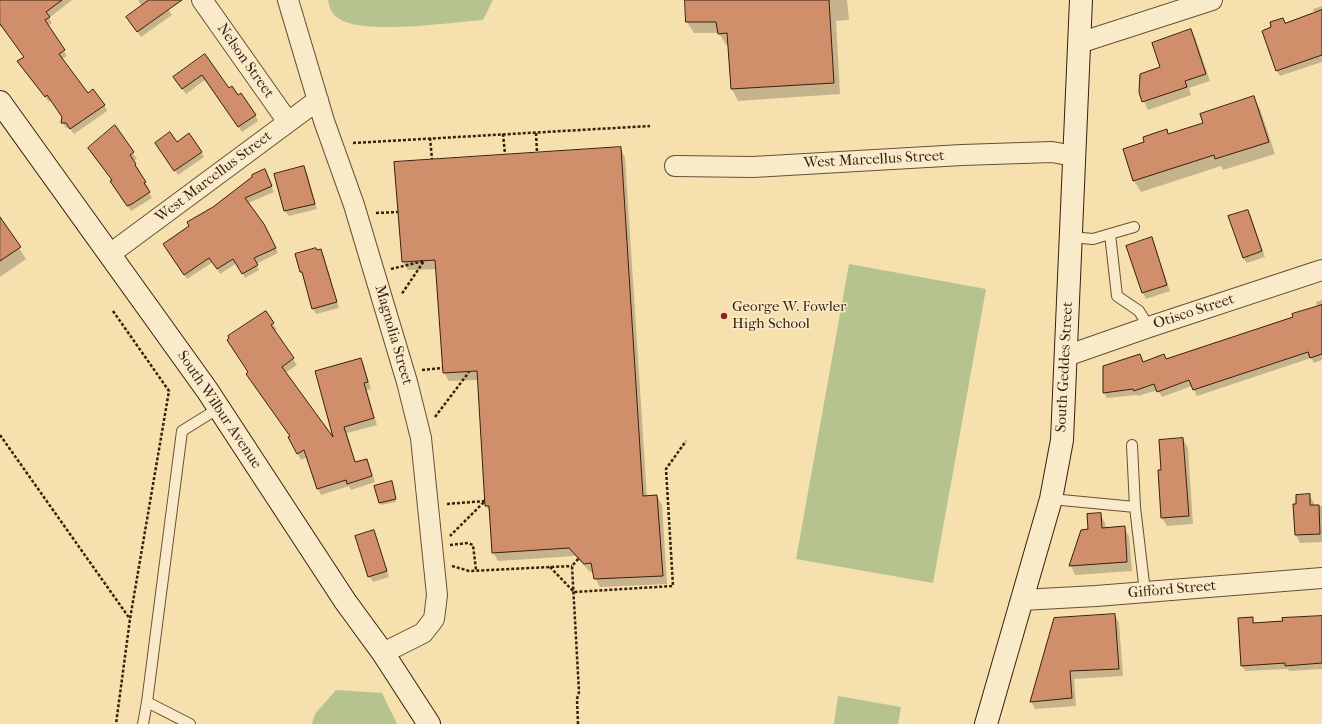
<!DOCTYPE html>
<style>
body{margin:0}
canvas{display:block;background:#f6e0ae}
</style>
<canvas width="1322" height="724"></canvas>
<script>
const ctx = document.querySelector('canvas').getContext('2d');
ctx.lineJoin = 'round';
function paint(path, color) { ctx.fillStyle = color; ctx.fill(path, 'evenodd'); }
function stroke(path, color, width, dash) { ctx.strokeStyle = color; ctx.lineWidth = width; ctx.lineCap = dash ? 'butt' : 'round'; ctx.setLineDash(dash || []); ctx.stroke(path); }
function label(font, color, halo, rows, align = 'center') {
  ctx.font = font + ' "IM FELL French Canon",serif'; ctx.lineWidth = 3; ctx.setLineDash([]); ctx.textBaseline = 'middle'; ctx.strokeStyle = halo; ctx.fillStyle = color; for (const [text, x, y, turn = 0] of rows) {
    ctx.save(); ctx.translate(x, y); ctx.rotate((+turn || 0) * Math.PI / 180); ctx.textAlign = isNaN(turn) ? turn : align; if (halo) ctx.strokeText(text, 0, 0); ctx.fillText(text, 0, 0); ctx.restore();
  }
}
paint(new Path2D(`
 M 328,0 L 493,0 L 483,20 C 452,22 361,36 338,18 C 332,14 329,7 328,0 Z
 M 849,264 L 986,289 L 933,583 L 796,559 Z
 M 336,690 L 382,693 L 397,724 L 312,724 L 315,714 Z
 M 838,696 L 901,707 L 898,724 L 834,724 Z`), '#b6c38f');
paint(new Path2D(`
 M 0,0 L 72,0 L 49,18 L 52,23 L 47,26 L 67,56 L 62,59 L 87,94 L 104,105 L 107,111 L 74,134 L 70,129 L 66,128 L 62,122 L 63,118 L 51,100 L 49,102 L 22,67 L 18,62 L 25,57 L 2,26 L 0,27 Z
 M 138,0 L 162,0 L 172,15 L 141,37 L 127,17 L 142,6 Z
 M 686,0 L 847,0 L 849,20 L 836,21 L 840,94 L 738,101 L 732,89 L 729,45 L 726,45 L 719,33 L 694,33 L 687,22 Z
 M 1322,6 L 1322,62 L 1280,76 L 1277,71 L 1263,31 L 1273,28 L 1283,19 L 1286,24 L 1315,14 L 1313,9 Z
 M 1190,30 L 1195,37 L 1210,81 L 1189,88 L 1191,95 L 1148,110 L 1140,92 L 1162,68 Z
 M 205,56 L 229,89 L 255,115 L 258,121 L 242,132 L 205,80 L 186,94 L 178,83 Z
 M 1254,98 L 1260,109 L 1275,154 L 1223,170 L 1221,166 L 1141,192 L 1134,181 L 1124,150 L 1146,143 L 1166,131 L 1169,135 L 1205,123 Z
 M 114,127 L 137,159 L 133,161 L 139,170 L 137,171 L 149,188 L 147,189 L 152,198 L 131,211 L 115,187 L 113,181 L 92,154 Z
 M 177,143 L 201,152 L 204,157 L 178,175 L 159,148 Z
 M 620,148 L 625,157 L 647,497 L 657,496 L 662,505 L 667,584 L 600,587 L 595,578 L 594,572 L 590,572 L 575,556 L 498,561 L 493,552 L 490,513 L 486,505 L 478,380 L 449,381 L 444,373 L 437,269 L 408,270 L 403,262 Z
 M 304,167 L 307,173 L 317,209 L 289,216 L 285,211 Z
 M 267,176 L 274,192 L 248,203 L 267,230 L 278,253 L 256,264 L 259,270 L 245,278 L 237,263 L 220,274 L 213,262 L 187,279 L 167,249 Z
 M 1248,211 L 1251,216 L 1265,257 L 1247,263 L 1243,258 Z
 M 0,219 L 26,259 L 0,277 Z
 M 1151,238 L 1154,244 L 1170,291 L 1146,299 L 1143,293 L 1127,247 Z
 M 321,250 L 324,256 L 339,308 L 316,314 L 313,308 L 304,278 L 301,272 L 317,251 Z
 M 1322,300 L 1322,360 L 1314,363 L 1311,358 L 1197,396 L 1192,386 L 1162,397 L 1158,390 L 1138,396 L 1137,395 L 1107,398 L 1104,393 L 1143,363 L 1164,355 L 1167,360 L 1294,318 L 1317,307 L 1316,302 Z
 M 266,313 L 277,330 L 274,331 L 297,365 L 285,373 L 335,441 L 361,359 L 364,365 L 371,389 L 367,390 L 377,425 L 347,433 L 356,463 L 366,460 L 370,466 L 375,482 L 351,490 L 349,486 L 321,495 L 318,489 L 307,457 L 301,460 L 289,438 L 291,437 Z
 M 1183,439 L 1188,448 L 1193,524 L 1167,526 L 1162,518 L 1162,471 Z
 M 392,485 L 396,502 L 381,505 L 376,486 Z
 M 1309,495 L 1314,503 L 1314,506 L 1322,506 L 1322,542 L 1300,543 L 1296,535 Z
 M 1100,514 L 1105,523 L 1106,529 L 1124,528 L 1129,536 L 1132,571 L 1075,575 L 1071,566 L 1081,531 L 1089,530 Z
 M 373,531 L 376,537 L 389,577 L 373,582 L 369,576 Z
 M 1115,615 L 1119,623 L 1123,676 L 1074,679 L 1076,706 L 1035,709 L 1031,701 Z
 M 1322,616 L 1322,669 L 1289,671 L 1288,669 L 1245,671 L 1242,666 L 1252,618 L 1255,624 L 1284,622 Z`), '#0003');
const building = new Path2D(`
 M 0,0 L 62,0 L 46,12 L 50,17 L 45,20 L 65,50 L 59,54 L 88,93 L 93,89 L 105,105 L 70,129 L 66,123 L 61,123 L 62,117 L 47,95 L 45,97 L 17,61 L 24,57 L 0,24 Z
 M 149,0 L 182,0 L 137,32 L 126,17 Z
 M 685,0 L 829,0 L 834,83 L 731,89 L 727,33 L 718,34 L 716,22 L 686,22 Z
 M 1322,10 L 1322,55 L 1276,71 L 1262,31 L 1271,27 L 1270,22 L 1283,18 L 1285,23 Z
 M 1191,29 L 1206,74 L 1185,81 L 1187,87 L 1142,102 L 1139,92 L 1140,74 L 1160,67 L 1152,43 Z
 M 205,54 L 229,88 L 232,86 L 238,95 L 241,93 L 256,115 L 238,127 L 202,75 L 182,89 L 173,77 Z
 M 1254,96 L 1269,142 L 1215,159 L 1214,155 L 1133,181 L 1123,149 L 1144,142 L 1143,137 L 1167,129 L 1168,134 L 1203,123 L 1200,114 Z
 M 115,125 L 134,152 L 130,155 L 136,164 L 135,165 L 146,182 L 144,183 L 150,192 L 132,204 L 127,206 L 110,181 L 112,180 L 88,148 Z
 M 170,132 L 177,142 L 189,133 L 202,152 L 174,171 L 155,143 Z
 M 621,147 L 643,496 L 657,495 L 663,576 L 594,579 L 591,563 L 584,564 L 569,548 L 492,553 L 489,506 L 485,506 L 477,371 L 443,373 L 435,260 L 402,262 L 394,162 Z
 M 304,166 L 315,204 L 284,211 L 274,174 Z
 M 265,169 L 272,186 L 245,198 L 264,224 L 276,248 L 254,258 L 258,265 L 242,274 L 233,259 L 217,269 L 209,258 L 184,275 L 163,244 L 189,226 L 187,222 L 213,207 L 252,177 L 252,175 Z
 M 1248,210 L 1262,251 L 1243,258 L 1228,216 Z
 M 0,217 L 21,247 L 0,261 Z
 M 1152,237 L 1167,285 L 1142,293 L 1126,246 Z
 M 316,248 L 317,250 L 321,249 L 337,302 L 312,309 L 302,272 L 300,272 L 295,254 Z
 M 1322,305 L 1322,354 L 1310,358 L 1308,352 L 1193,390 L 1189,380 L 1157,392 L 1154,384 L 1134,391 L 1133,389 L 1103,393 L 1103,366 L 1140,354 L 1143,362 L 1164,354 L 1166,359 L 1293,317 L 1292,314 Z
 M 266,311 L 274,323 L 271,325 L 294,358 L 282,367 L 333,437 L 315,371 L 361,358 L 368,382 L 364,383 L 374,418 L 344,427 L 355,462 L 367,459 L 372,476 L 347,484 L 346,480 L 317,489 L 304,450 L 297,454 L 288,437 L 290,436 L 246,374 L 248,372 L 227,340 L 229,338 L 228,336 Z
 M 1183,438 L 1189,516 L 1161,518 L 1158,470 L 1161,470 L 1159,440 Z
 M 392,481 L 396,499 L 379,503 L 374,486 Z
 M 1310,494 L 1310,505 L 1319,505 L 1320,534 L 1295,535 L 1293,504 L 1296,504 L 1296,495 Z
 M 1101,513 L 1102,528 L 1125,526 L 1127,562 L 1069,566 L 1081,530 L 1088,529 L 1087,514 Z
 M 374,530 L 387,571 L 368,577 L 355,536 Z
 M 1115,614 L 1119,669 L 1070,671 L 1072,698 L 1030,702 L 1054,618 Z
 M 1322,616 L 1322,663 L 1285,666 L 1285,663 L 1241,666 L 1238,618 L 1253,617 L 1253,623 L 1283,621 L 1282,618 Z`);
paint(building, '#d08e6b');
stroke(building, '#391f0d', 1);
const lane = new Path2D(`
 M 1134,227 L 1110,234 L 1117,296 L 1139,311 L 1149,327
 M 1071,237 L 1093,239 L 1110,234
 M 1132,445 L 1135,507
 M 1051,499 L 1135,507 L 1145,592
 M 143,724 L 147,702
 M 190,724 L 147,702 L 182,431 L 219,408`);
const street = new Path2D(`
 M 202,0 L 288,122
 M 288,0 L 324,121 L 354,205 L 407,382 L 421,438 L 437,595 L 434,619 L 423,633 L 383,653
 M 1079,43 L 1212,0
 M 675,166 L 753,167 L 962,155 L 1052,152 L 1074,156
 M 110,254 L 318,100
 M 1066,356 L 1149,327 L 1322,270
 M 1022,600 L 1096,596 L 1322,578`);
const secondary = new Path2D(`
 M 0,102 L 207,390 L 345,601 L 383,653 L 429,724
 M 986,724 L 1051,499 L 1062,440 L 1081,0`);
stroke(lane, '#684f35', 12);
stroke(street, '#684f35', 22);
stroke(secondary, '#391f0d', 24);
stroke(new Path2D(`
 M 536,133 L 537,152
 M 503,134 L 505,154
 M 430,138 L 432,159
 M 353,143 L 650,126
 M 376,213 L 398,212
 M 391,269 L 424,261 L 401,295
 M 113,311 L 169,391 L 130,619 L 116,724
 M 422,370 L 443,368
 M 435,417 L 469,372
 M 0,435 L 130,619
 M 447,504 L 485,501 L 450,536
 M 450,545 L 468,543 L 473,545 L 476,570
 M 452,566 L 469,571 L 572,566
 M 550,567 L 574,592 L 673,586 L 666,469 L 686,441
 M 578,724 L 577,699 L 579,692 L 572,566 L 579,558`), '#391f0d', 2.5, [3, 2]);
stroke(lane, '#f9ebca', 10);
stroke(street, '#f9ebca', 20);
stroke(secondary, '#f9ebca', 22);
for (const [x, y, r, color] of [
 [724,316,4,"#8f2418"]
]) { const dot = new Path2D(); dot.arc(x, y, r, 0, 2 * Math.PI); ctx.fillStyle = color; ctx.fill(dot); stroke(dot, '#f9ebca', 1.5); }
label('15px', '#391f0d', '#f9ebca', [
 ["Nelson Street",245,61,55],
 ["West Marcellus Street",874,160,-3],
 ["West Marcellus Street",214,177,-37],
 ["Otisco Street",1194,312,-18],
 ["Magnolia Street",393,335,74],
 ["South Geddes Street",1065,367,-87],
 ["South Wilbur Avenue",219,410,56],
 ["Gifford Street",1172,590,-5]
]);
label('15px', '#391f0d', '#f9ebca', [
 ["George W. Fowler",732,307],
 ["High School",732,324]
], 'left');
</script>
